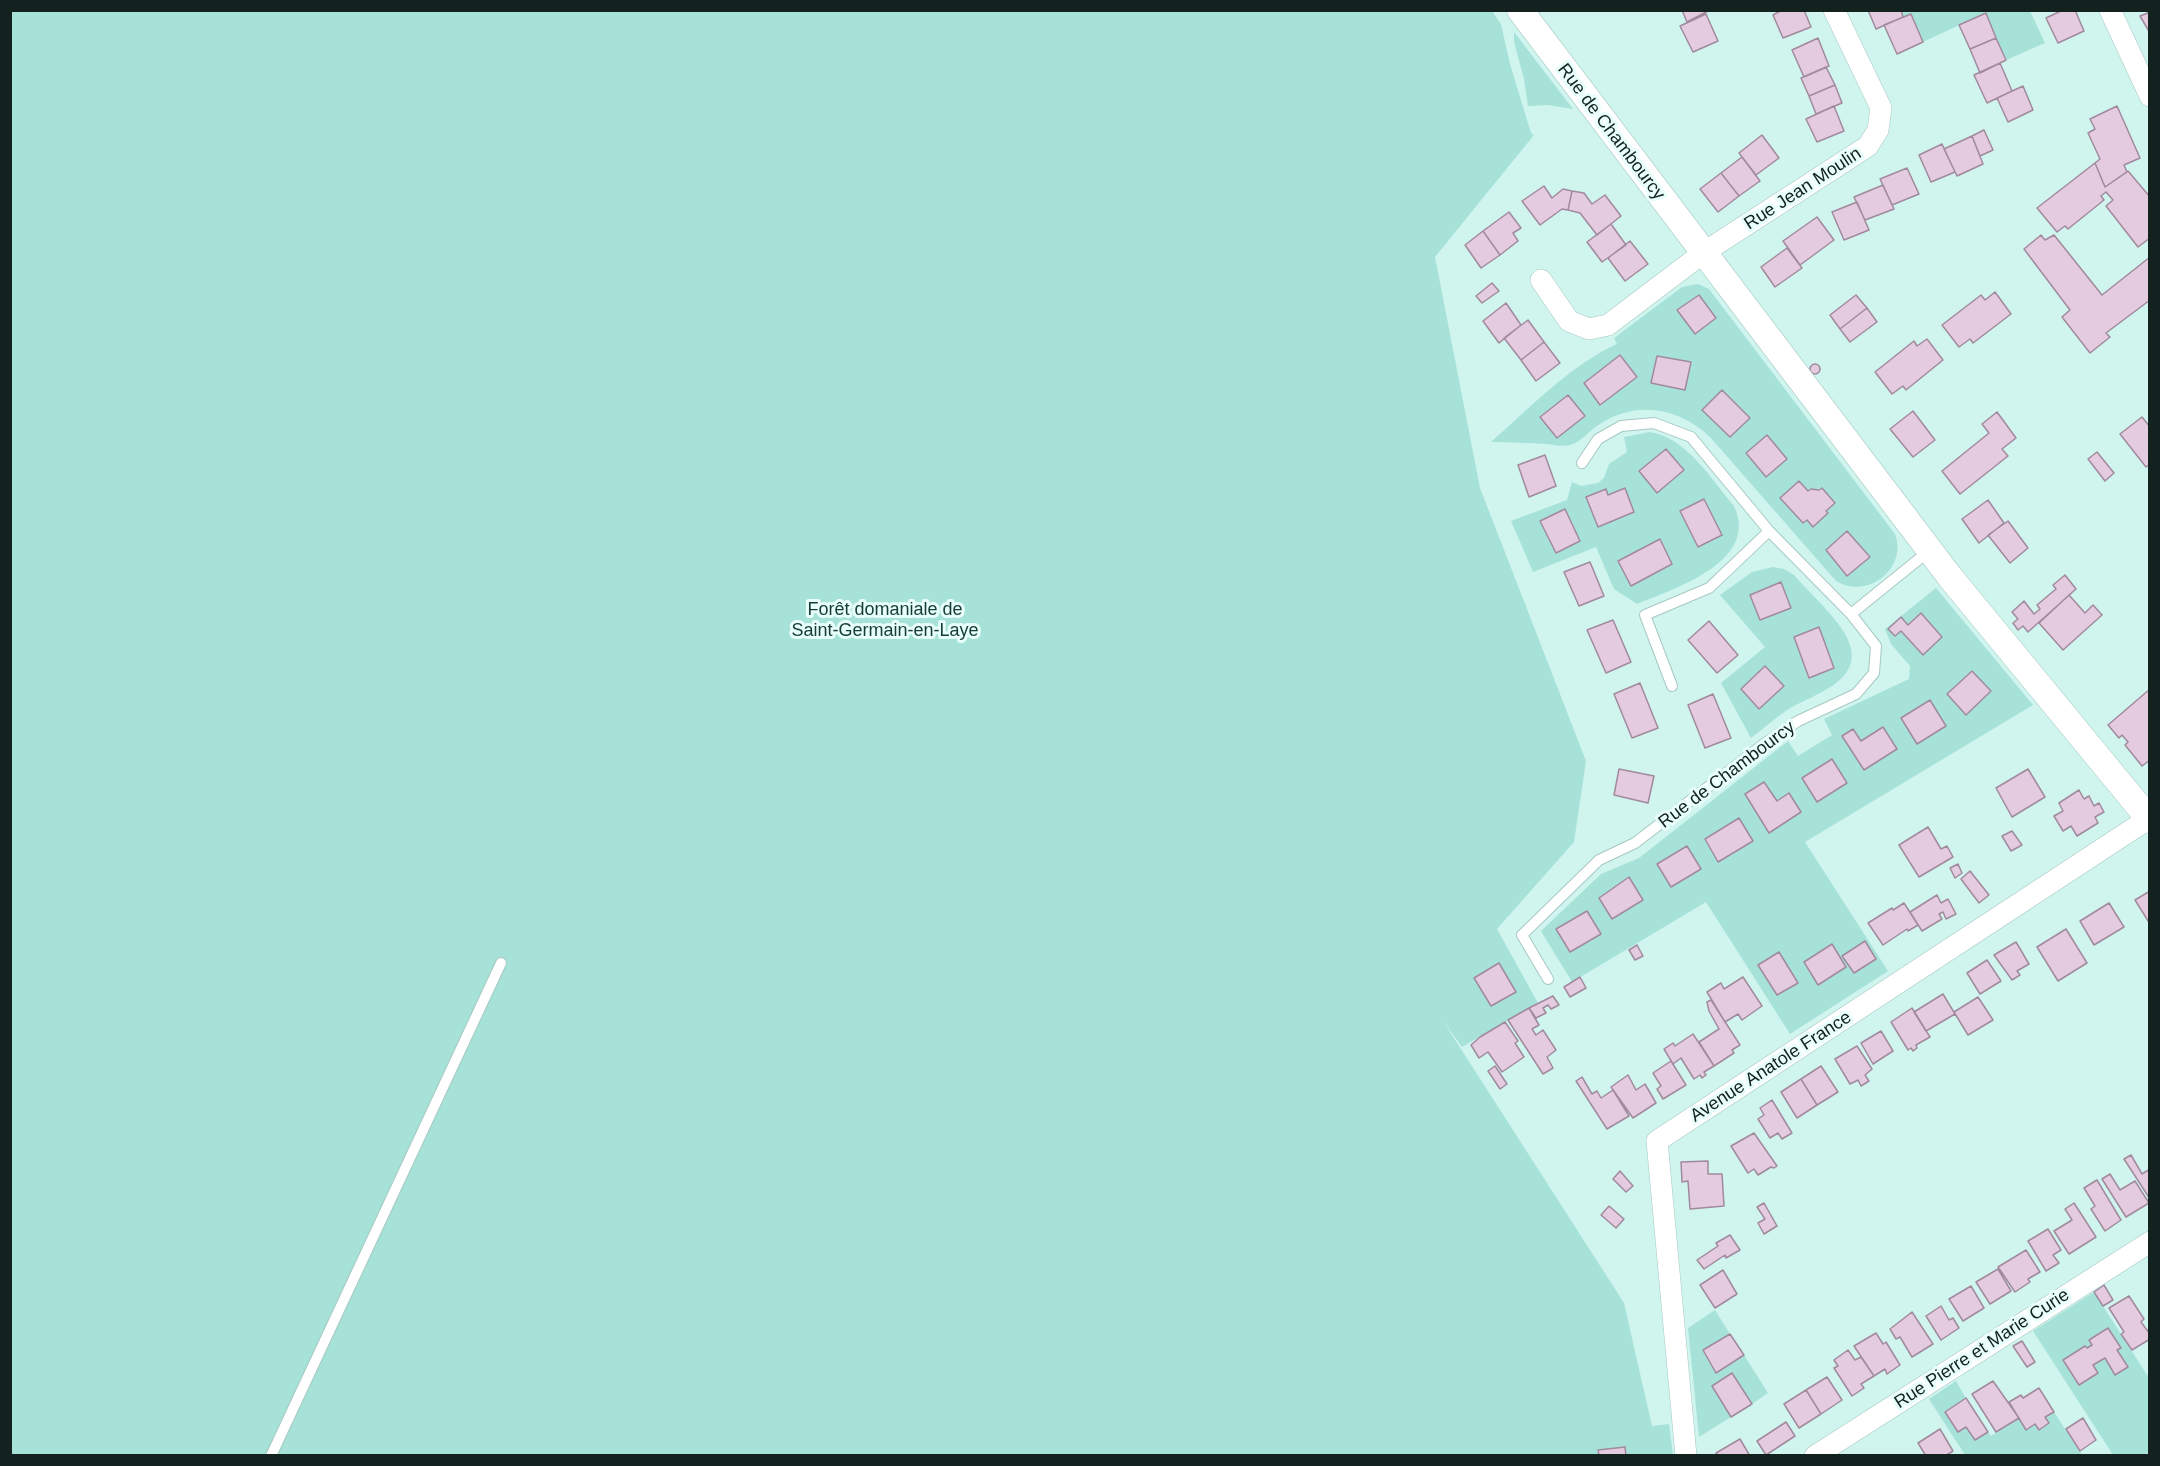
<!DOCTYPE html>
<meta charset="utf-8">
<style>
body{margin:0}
#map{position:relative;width:2160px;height:1466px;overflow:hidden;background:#d0f4ee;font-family:Helvetica,sans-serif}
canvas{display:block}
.frame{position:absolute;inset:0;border:12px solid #14221f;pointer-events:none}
</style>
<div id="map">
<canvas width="2160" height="1466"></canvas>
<div class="frame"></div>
</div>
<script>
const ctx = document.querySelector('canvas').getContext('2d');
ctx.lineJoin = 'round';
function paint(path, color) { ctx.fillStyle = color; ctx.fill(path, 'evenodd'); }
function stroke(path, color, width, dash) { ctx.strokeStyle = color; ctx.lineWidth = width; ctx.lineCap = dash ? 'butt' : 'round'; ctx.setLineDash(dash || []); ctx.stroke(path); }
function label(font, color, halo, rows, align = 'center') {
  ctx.font = font + ' Helvetica,sans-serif'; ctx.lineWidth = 6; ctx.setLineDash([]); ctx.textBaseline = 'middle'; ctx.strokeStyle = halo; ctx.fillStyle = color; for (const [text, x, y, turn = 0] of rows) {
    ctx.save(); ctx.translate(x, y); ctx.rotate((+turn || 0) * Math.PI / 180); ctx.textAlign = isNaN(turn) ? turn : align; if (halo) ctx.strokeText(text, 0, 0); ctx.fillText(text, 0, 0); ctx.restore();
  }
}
paint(new Path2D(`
 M 10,11 L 1492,11 L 1501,24 L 1510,64 L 1531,133 L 1534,135 L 1435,257 L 1480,488 L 1586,761 L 1574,842 L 1497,929 L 1538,1003 L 1462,1047 L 1443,1021 L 1624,1303 L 1652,1426 L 1669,1424 L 1673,1455 L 1626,1455 L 1625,1447 L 1598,1450 L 1599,1456 L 11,1455 ZM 1499,963 L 1516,992 L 1492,1006 L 1474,978 Z
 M 1901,11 L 2030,11 L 2045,43 L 2006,60 L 1985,13 L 1923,42 L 1911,14 L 1903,17 Z
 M 1514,32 L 1573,109 L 1548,105 L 1528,106 L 1524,79 L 1514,42 Z
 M 1698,284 L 1709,289 L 1895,534 C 1908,569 1867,600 1836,581 L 1710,437 C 1679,408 1637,400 1600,424 C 1591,429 1580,443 1570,445 C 1563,447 1554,445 1547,444 C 1528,443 1510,442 1491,442 C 1531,407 1569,366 1617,344 L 1614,338 L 1682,287 ZM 1699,295 L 1716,318 L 1695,334 L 1677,310 ZM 1621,355 L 1637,377 L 1600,404 L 1584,383 ZM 1657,356 L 1691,363 L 1685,390 L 1652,383 ZM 1722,390 L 1749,418 L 1730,437 L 1703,410 ZM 1568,395 L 1584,416 L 1557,438 L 1540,416 ZM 1799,481 L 1808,491 L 1822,488 L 1835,503 L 1826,511 L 1828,513 L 1813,526 L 1807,520 L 1802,523 L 1780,498 ZM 1847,531 L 1869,557 L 1847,576 L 1826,550 Z
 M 1650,432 C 1687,438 1711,479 1734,506 C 1760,561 1676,588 1637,604 L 1614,589 L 1596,547 L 1533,572 L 1511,521 L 1567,500 L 1572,482 L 1581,486 L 1598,483 L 1604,478 L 1609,464 L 1627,452 L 1624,437 ZM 1666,449 L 1684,470 L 1657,493 L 1639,471 ZM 1625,488 L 1634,512 L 1598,527 L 1586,497 L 1605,489 L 1608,495 ZM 1705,499 L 1722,535 L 1698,547 L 1680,512 ZM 1565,509 L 1580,541 L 1556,553 L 1540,521 ZM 1659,540 L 1672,564 L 1631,586 L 1618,560 Z
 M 1773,567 L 1784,569 L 1794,575 C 1808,591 1835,616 1845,634 C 1871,680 1815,693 1787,710 C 1775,718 1763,729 1751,738 L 1721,683 L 1765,647 L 1720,595 L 1752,572 ZM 1781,582 L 1791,608 L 1760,620 L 1750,595 ZM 1819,628 L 1834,668 L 1809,677 L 1794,637 ZM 1765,666 L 1759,709 L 1741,689 Z
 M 1936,588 L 2033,705 L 1805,842 L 1888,971 L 1790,1034 L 1706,902 L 1572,982 L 1541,931 L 1601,874 L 1639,858 L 1788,741 L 1798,756 L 1832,735 L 1824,719 L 1909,679 L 1910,666 L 1891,644 L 1885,629 ZM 1921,614 L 1942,637 L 1923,655 L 1901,631 L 1895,636 L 1888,629 L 1901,617 L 1908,625 ZM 1972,671 L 1991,691 L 1966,714 L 1947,694 ZM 1930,701 L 1946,726 L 1917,744 L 1901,718 ZM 1883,727 L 1897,749 L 1864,770 L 1842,736 L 1853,729 L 1861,741 ZM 1832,759 L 1846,783 L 1817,801 L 1802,778 ZM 1764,782 L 1777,801 L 1789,794 L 1801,812 L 1769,833 L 1745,794 ZM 1739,818 L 1753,841 L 1718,861 L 1705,838 ZM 1687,846 L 1701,869 L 1671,887 L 1658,864 ZM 1629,878 L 1642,900 L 1612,919 L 1599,898 ZM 1587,911 L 1601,934 L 1570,952 L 1557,929 ZM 1865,941 L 1876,959 L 1854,973 L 1843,955 ZM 1832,945 L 1846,967 L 1819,984 ZM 1779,952 L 1797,983 L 1777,995 L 1758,965 Z
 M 2094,1292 L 2149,1378 L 2149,1452 L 2144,1455 L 2113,1455 L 2033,1331 ZM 2108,1328 L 2121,1348 L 2117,1350 L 2128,1367 L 2115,1375 L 2105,1358 L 2093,1365 L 2098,1373 L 2079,1385 L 2063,1360 L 2085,1346 L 2087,1348 L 2092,1345 L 2089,1340 Z
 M 1715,1310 L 1730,1334 L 1703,1350 L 1716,1372 L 1744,1355 L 1768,1393 L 1752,1404 L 1731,1374 L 1712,1386 L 1731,1417 L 1699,1437 L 1688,1328 Z
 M 1956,1381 L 1966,1398 L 1945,1412 L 1958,1432 L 1966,1427 L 1975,1440 L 1988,1432 L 1991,1436 L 2019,1418 L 2026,1430 L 2035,1424 L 2039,1430 L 2049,1424 L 2045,1417 L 2054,1412 L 2082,1455 L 1965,1455 L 1929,1399 Z`), '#a7e2d9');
const building = new Path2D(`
 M 1682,10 L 1710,10 L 1687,22 Z
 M 1782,10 L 1804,10 L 1811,27 L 1783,38 L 1773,15 Z
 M 1868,10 L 1901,10 L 1903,17 L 1876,29 Z
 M 2063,10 L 2075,10 L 2084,31 L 2058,43 L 2046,18 Z
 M 2146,10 L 2150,10 L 2150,33 L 2140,16 L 2148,13 Z
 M 1986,13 L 1996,38 L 1970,49 L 1959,25 Z
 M 1706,14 L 1718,41 L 1693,52 L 1680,26 Z
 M 1911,14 L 1923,42 L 1897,54 L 1884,25 Z
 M 1818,38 L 1829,66 L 1804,77 L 1792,50 Z
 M 1996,38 L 2006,60 L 1980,73 L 1970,49 Z
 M 2000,63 L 2012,91 L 1987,103 L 1974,75 Z
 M 1826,67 L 1835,85 L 1809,96 L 1801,78 Z
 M 1835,85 L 1842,103 L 1816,114 L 1809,96 Z
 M 2023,86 L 2033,110 L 2008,122 L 1997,98 Z
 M 1834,106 L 1844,131 L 1817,142 L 1806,119 Z
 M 2117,106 L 2140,158 L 2124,165 L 2127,172 L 2105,187 L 2095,163 L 2100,159 L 2088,133 L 2095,129 L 2090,119 Z
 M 1984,130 L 1993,150 L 1980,156 L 1972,136 Z
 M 1762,135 L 1779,158 L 1756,175 L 1739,153 Z
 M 1972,136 L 1983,164 L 1957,176 L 1944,149 Z
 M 1942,144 L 1955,172 L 1931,182 L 1919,155 Z
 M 1742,157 L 1760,181 L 1739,196 L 1721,173 Z
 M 2095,163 L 2105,187 L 2128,171 L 2150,197 L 2150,238 L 2138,247 L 2106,206 L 2113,200 L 2106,192 L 2101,196 L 2104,200 L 2068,229 L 2065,226 L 2057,232 L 2037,208 Z
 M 1907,168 L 1919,194 L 1892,205 L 1880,179 Z
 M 1721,173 L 1739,196 L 1718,212 L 1700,189 Z
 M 1883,185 L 1894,209 L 1865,220 L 1854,197 Z
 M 1544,186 L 1552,198 L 1563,189 L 1572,191 L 1568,210 L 1562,209 L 1540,225 L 1522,201 Z
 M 1572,191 L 1584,193 L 1592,204 L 1605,195 L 1621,216 L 1597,235 L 1580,213 L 1568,210 Z
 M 1857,202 L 1869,230 L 1844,240 L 1832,212 Z
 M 1509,212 L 1521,228 L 1513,233 L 1518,241 L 1500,255 L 1483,231 Z
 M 1817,217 L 1834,240 L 1800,265 L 1783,241 Z
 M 1611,224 L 1626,245 L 1602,262 L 1587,242 Z
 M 1483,231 L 1500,255 L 1481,268 L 1465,245 Z
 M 2041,235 L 2045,240 L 2054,235 L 2102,295 L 2150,257 L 2150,300 L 2106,333 L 2110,337 L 2090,353 L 2062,317 L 2070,310 L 2024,249 Z
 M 1630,241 L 1648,264 L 1625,281 L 1608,258 Z
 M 1787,248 L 1802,268 L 1775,287 L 1761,267 Z
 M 1492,283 L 1499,291 L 1482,303 L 1476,296 Z
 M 1995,292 L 2011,314 L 1973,343 L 1970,339 L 1959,347 L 1942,325 L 1981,295 L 1985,300 Z
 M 1699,295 L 1716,318 L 1695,334 L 1677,310 Z
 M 1856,295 L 1867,308 L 1840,329 L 1830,315 Z
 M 1506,303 L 1521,325 L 1499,343 L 1483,321 Z
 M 1867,308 L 1877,322 L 1850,342 L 1840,329 Z
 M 1528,320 L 1544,342 L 1521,360 L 1504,338 Z
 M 1927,339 L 1943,360 L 1906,390 L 1903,386 L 1892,394 L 1875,372 L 1914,341 L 1917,346 Z
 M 1544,342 L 1560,363 L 1536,381 L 1521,360 Z
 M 1620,355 L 1637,377 L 1600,405 L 1584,383 Z
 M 1657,356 L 1691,362 L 1685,390 L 1651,383 Z
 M1810 369a5 5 0 1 1 10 0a5 5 0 1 1-10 0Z
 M 1722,390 L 1750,418 L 1730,437 L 1702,410 Z
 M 1568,395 L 1585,416 L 1557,438 L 1540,417 Z
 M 1913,411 L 1935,440 L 1913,457 L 1890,429 Z
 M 1997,412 L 2016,438 L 2002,449 L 2008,456 L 1960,494 L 1942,471 L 1989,433 L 1982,424 Z
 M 2142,417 L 2150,427 L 2150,464 L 2146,467 L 2120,434 Z
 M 1767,435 L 1787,459 L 1766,477 L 1746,453 Z
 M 1666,449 L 1684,470 L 1657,493 L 1639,471 Z
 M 2097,452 L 2114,473 L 2105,481 L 2088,459 Z
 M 1545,455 L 1556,486 L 1529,497 L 1518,465 Z
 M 1799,481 L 1808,491 L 1811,489 L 1819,490 L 1822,488 L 1835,503 L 1826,511 L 1828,513 L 1813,527 L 1807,520 L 1803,523 L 1780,498 Z
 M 1625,488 L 1634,512 L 1598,527 L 1586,497 L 1606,489 L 1608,495 Z
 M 1704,499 L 1722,535 L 1698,547 L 1680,511 Z
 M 1988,500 L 2004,523 L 1979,543 L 1962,519 Z
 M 1565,509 L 1580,541 L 1556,553 L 1540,521 Z
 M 2008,521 L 2028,548 L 2010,563 L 1988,535 Z
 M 1847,531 L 1870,557 L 1847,576 L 1826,550 Z
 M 1660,539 L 1672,564 L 1631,586 L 1618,561 Z
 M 1590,562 L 1604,596 L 1579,606 L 1564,572 Z
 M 2065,575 L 2076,589 L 2028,632 L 2023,626 L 2018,630 L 2013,623 L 2018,619 L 2012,612 L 2024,601 L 2034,614 L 2040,609 L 2037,605 L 2056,589 L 2053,585 Z
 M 1781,582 L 1791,608 L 1760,620 L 1750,595 Z
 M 2069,595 L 2085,613 L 2093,605 L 2102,615 L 2063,650 L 2039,623 Z
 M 1921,613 L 1942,637 L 1923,655 L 1901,631 L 1895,636 L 1888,629 L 1901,617 L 1908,625 Z
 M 1613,620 L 1631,662 L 1606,673 L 1587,630 Z
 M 1709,621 L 1738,655 L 1717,673 L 1688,640 Z
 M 1819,627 L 1834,668 L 1809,678 L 1794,637 Z
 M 1765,666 L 1784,686 L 1759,709 L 1741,689 Z
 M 1972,671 L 1991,691 L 1966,715 L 1947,694 Z
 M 1640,683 L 1658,728 L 1632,738 L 1614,694 Z
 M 2150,689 L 2150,760 L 2142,766 L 2125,745 L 2128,742 L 2122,735 L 2119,738 L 2108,725 Z
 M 1713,694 L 1731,738 L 1705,748 L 1688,705 Z
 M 1930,700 L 1946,726 L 1917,744 L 1901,718 Z
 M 1883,727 L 1897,749 L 1864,770 L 1842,736 L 1853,729 L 1861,741 Z
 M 1832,759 L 1847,783 L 1817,802 L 1802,778 Z
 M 1619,769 L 1654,776 L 1648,803 L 1614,795 Z
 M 2028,769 L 2045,797 L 2012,817 L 1996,788 Z
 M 1764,782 L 1777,801 L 1789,793 L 1801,812 L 1769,833 L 1745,794 Z
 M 2079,790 L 2084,799 L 2089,796 L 2094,806 L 2099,803 L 2104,812 L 2095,817 L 2098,823 L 2077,836 L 2071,826 L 2063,831 L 2054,816 L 2063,811 L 2059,803 Z
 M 1739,818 L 1753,841 L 1718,862 L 1705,839 Z
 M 1928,827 L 1941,849 L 1947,846 L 1953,857 L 1919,877 L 1899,845 Z
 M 2012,831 L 2022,845 L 2011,851 L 2002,836 Z
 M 1687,846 L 1701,869 L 1671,887 L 1657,864 Z
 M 1958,864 L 1962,873 L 1955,878 L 1950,868 Z
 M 1970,871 L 1989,895 L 1979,903 L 1961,879 Z
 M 1629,877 L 1643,900 L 1612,919 L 1599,898 Z
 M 2150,891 L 2150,924 L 2135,900 Z
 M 1937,895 L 1941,903 L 1948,899 L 1956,914 L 1946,919 L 1943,912 L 1939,914 L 1942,919 L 1922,931 L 1910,912 Z
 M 1904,903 L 1918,925 L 1908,931 L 1907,929 L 1883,945 L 1868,923 L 1892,908 L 1893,910 Z
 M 2109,903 L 2124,927 L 2094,945 L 2080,921 Z
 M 1587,911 L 1601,934 L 1570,952 L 1556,929 Z
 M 2066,929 L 2087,963 L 2058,981 L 2037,947 Z
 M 1865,941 L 1876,959 L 1854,973 L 1842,956 Z
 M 2016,942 L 2029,964 L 2017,971 L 2020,975 L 2012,980 L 1994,955 Z
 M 1832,944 L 1846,967 L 1818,985 L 1804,962 Z
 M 1637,945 L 1643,956 L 1635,960 L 1629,950 Z
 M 1779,952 L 1798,983 L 1777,995 L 1758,965 Z
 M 1987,960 L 2001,981 L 1980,994 L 1967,973 Z
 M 1499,963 L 1516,992 L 1491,1006 L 1474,978 Z
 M 1580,977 L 1586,988 L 1570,997 L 1564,987 Z
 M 1743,977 L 1762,1006 L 1742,1020 L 1738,1014 L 1725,1022 L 1707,992 L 1721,983 L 1724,989 Z
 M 1943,994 L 1955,1014 L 1926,1031 L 1914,1012 Z
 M 1553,996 L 1559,1005 L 1551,1009 L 1548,1005 L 1543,1008 L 1546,1013 L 1536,1018 L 1529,1008 Z
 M 1978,997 L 1993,1020 L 1968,1035 L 1954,1012 Z
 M 1711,1000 L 1740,1045 L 1732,1050 L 1734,1053 L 1714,1066 L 1699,1042 L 1719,1029 L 1709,1011 L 1707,1002 Z
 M 1529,1008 L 1539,1025 L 1532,1029 L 1536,1035 L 1543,1030 L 1556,1050 L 1547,1057 L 1553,1068 L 1543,1074 L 1508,1020 Z
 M 1912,1008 L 1930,1037 L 1916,1045 L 1917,1048 L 1913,1051 L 1911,1048 L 1908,1050 L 1891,1022 Z
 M 1505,1022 L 1518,1041 L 1515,1043 L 1524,1057 L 1502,1072 L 1488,1052 L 1479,1058 L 1471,1045 L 1480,1037 Z
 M 1881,1031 L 1893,1051 L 1873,1064 L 1861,1043 Z
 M 1693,1034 L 1714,1066 L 1704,1072 L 1706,1075 L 1702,1078 L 1700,1075 L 1694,1079 L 1681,1058 L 1673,1064 L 1664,1049 L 1673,1043 L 1675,1046 Z
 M 1857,1046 L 1872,1069 L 1865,1075 L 1869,1081 L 1861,1086 L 1858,1080 L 1850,1084 L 1835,1059 Z
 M 1671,1061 L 1686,1085 L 1663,1099 L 1657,1089 L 1661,1086 L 1653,1073 Z
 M 1495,1066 L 1507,1084 L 1500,1089 L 1488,1071 Z
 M 1821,1066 L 1838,1092 L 1817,1105 L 1801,1079 Z
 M 1628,1075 L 1636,1090 L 1645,1084 L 1656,1103 L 1633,1118 L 1611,1087 Z
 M 1582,1077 L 1592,1094 L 1597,1091 L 1601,1098 L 1613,1090 L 1629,1116 L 1607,1129 L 1576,1081 Z
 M 1801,1079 L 1817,1105 L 1797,1118 L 1781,1092 Z
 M 1772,1100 L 1792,1133 L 1782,1139 L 1778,1133 L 1770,1138 L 1758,1119 L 1764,1115 L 1760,1108 Z
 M 1754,1133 L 1777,1166 L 1774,1168 L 1771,1167 L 1758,1175 L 1754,1169 L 1748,1173 L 1731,1146 Z
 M 2131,1155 L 2142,1174 L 2150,1169 L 2150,1199 L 2124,1159 Z
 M 1708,1161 L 1708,1174 L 1722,1174 L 1724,1206 L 1690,1209 L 1688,1181 L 1682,1182 L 1681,1162 Z
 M 1620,1171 L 1633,1186 L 1626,1192 L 1613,1179 Z
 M 2110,1174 L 2120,1190 L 2135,1181 L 2149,1203 L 2126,1217 L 2102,1179 Z
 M 2097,1180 L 2121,1220 L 2105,1231 L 2091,1209 L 2095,1206 L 2084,1188 Z
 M 1764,1203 L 1777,1226 L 1764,1234 L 1758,1223 L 1765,1219 L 1757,1207 Z
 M 2074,1203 L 2096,1237 L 2069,1254 L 2054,1231 L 2072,1220 L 2065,1209 Z
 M 1609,1206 L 1624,1219 L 1616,1228 L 1601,1215 Z
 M 2048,1229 L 2061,1250 L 2053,1255 L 2059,1263 L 2046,1271 L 2028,1241 Z
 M 1730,1235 L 1740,1250 L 1726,1258 L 1725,1255 L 1704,1269 L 1697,1260 L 1718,1246 L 1716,1243 Z
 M 2026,1250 L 2040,1272 L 2028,1279 L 2030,1282 L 2015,1292 L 1998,1267 Z
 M 1998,1269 L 2011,1291 L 1990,1304 L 1976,1282 Z
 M 1723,1270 L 1737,1294 L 1715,1308 L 1700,1285 Z
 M 2104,1285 L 2113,1300 L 2103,1306 L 2094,1292 Z
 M 1971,1286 L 1984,1308 L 1963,1321 L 1949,1299 Z
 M 2129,1296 L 2144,1319 L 2141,1322 L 2150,1334 L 2150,1339 L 2132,1350 L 2121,1334 L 2124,1332 L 2109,1308 Z
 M 1941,1306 L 1949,1320 L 1953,1318 L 1959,1328 L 1941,1340 L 1926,1316 Z
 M 1912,1312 L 1933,1344 L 1912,1357 L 1900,1337 L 1896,1339 L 1890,1329 Z
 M 2108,1328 L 2121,1348 L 2117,1350 L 2128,1367 L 2115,1375 L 2105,1358 L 2093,1365 L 2098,1373 L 2079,1385 L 2063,1360 L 2085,1346 L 2087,1348 L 2092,1345 L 2089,1340 Z
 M 1876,1333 L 1883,1344 L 1886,1342 L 1900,1365 L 1887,1374 L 1885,1369 L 1874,1376 L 1854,1346 Z
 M 1730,1334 L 1744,1355 L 1716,1373 L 1703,1350 Z
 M 2022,1341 L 2035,1362 L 2027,1367 L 2013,1346 Z
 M 1848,1350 L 1855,1360 L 1861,1357 L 1874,1376 L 1861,1384 L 1864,1388 L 1852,1396 L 1834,1368 L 1838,1366 L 1834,1360 Z
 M 1732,1373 L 1752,1404 L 1731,1417 L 1712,1386 Z
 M 1827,1377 L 1842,1400 L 1821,1414 L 1806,1390 Z
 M 1993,1381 L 2019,1418 L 1996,1432 L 1972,1394 Z
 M 2039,1388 L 2054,1412 L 2045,1417 L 2049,1423 L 2039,1430 L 2035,1424 L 2026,1430 L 2009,1402 L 2021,1395 L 2023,1398 Z
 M 1806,1390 L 1821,1414 L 1799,1428 L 1784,1404 Z
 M 1966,1398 L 1988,1432 L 1975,1440 L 1966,1427 L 1958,1432 L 1945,1412 Z
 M 2083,1418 L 2096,1440 L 2080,1451 L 2066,1429 Z
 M 1786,1422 L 1795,1436 L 1766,1455 L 1757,1441 Z
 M 1940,1429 L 1953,1451 L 1945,1456 L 1926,1456 L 1918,1443 Z
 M 1740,1439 L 1750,1456 L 1718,1456 L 1716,1453 Z
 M 1625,1447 L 1626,1456 L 1599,1456 L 1598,1450 Z`);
paint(building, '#e4cbdf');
stroke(building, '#a18a9d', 1.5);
const service = new Path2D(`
 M 1582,463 L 1598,439 L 1621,426 L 1654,423 L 1691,437 L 1769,531 L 1851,614
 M 1672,686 L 1645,615 L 1709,588 L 1769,531
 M 1548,979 L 1522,935 L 1599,860 L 1635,843 L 1764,744 L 1798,721 L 1856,694 L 1874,673 L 1876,646 L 1851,614 L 1929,551
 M 271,1456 L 501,963`);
const minor = new Path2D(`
 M 2110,10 L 2150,96
 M 1541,280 L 1569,321 L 1589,329 L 1608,325 L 1703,253 L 1868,146 L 1878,130 L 1881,108 L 1834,10
 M 1686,1456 L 1657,1141 L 2148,819
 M 1815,1456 L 2150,1242`);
const tertiary = new Path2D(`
 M 1520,10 L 1950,577 L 2150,820`);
stroke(service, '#a6c9c3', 12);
stroke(minor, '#a6c9c3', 22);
stroke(tertiary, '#a6c9c3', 27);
stroke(service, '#fff', 10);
stroke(minor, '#fff', 21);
stroke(tertiary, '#fff', 26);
label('18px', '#14221f', '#e8fefa', [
 ["Rue de Chambourcy",1611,132,53],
 ["Rue Jean Moulin",1803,189,-33],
 ["Rue de Chambourcy",1727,775,-37],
 ["Avenue Anatole France",1771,1067,-33],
 ["Rue Pierre et Marie Curie",1982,1349,-33]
]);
label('18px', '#153c37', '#e8fefa', [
 ["Forêt domaniale de",885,610],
 ["Saint-Germain-en-Laye",885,631]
]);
</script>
